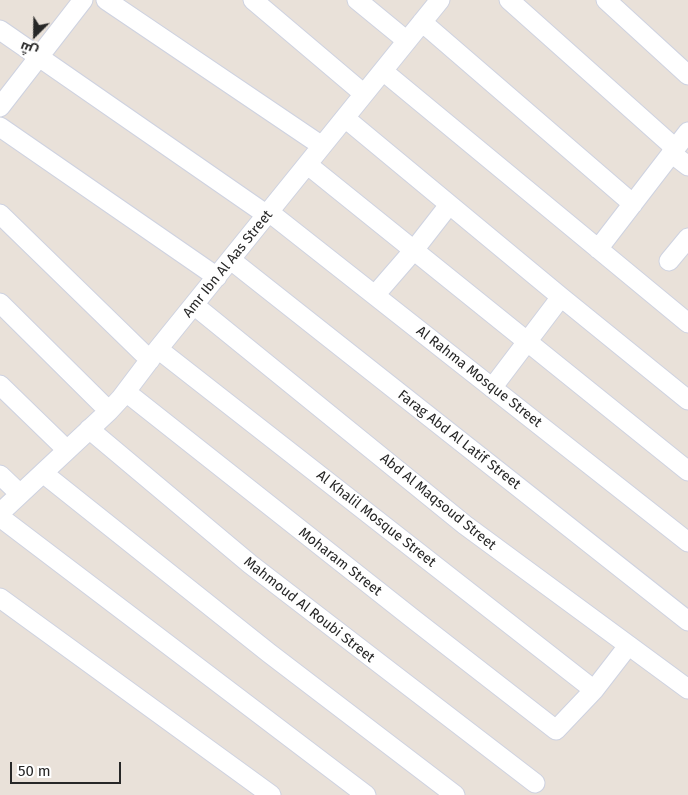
<!DOCTYPE html>
<meta charset="utf-8">
<style>
body{margin:0}
#map{position:relative;width:688px;height:795px;overflow:hidden;background:#e9e1d9;font-family:"Fira Sans",Cairo,sans-serif}
canvas{display:block}
.north{position:absolute;left:10px;top:10px;width:50px;height:50px;-webkit-text-stroke:4px #fff;paint-order:stroke;rotate:203deg;font-size:14px;font-weight:700;line-height:20px;text-align:center;color:#272727}
.north::after{content:'';display:block;margin:auto;width:18px;height:22px;background:#272727;clip-path:polygon(50% 0,100% 100%,50% 72%,0 100%)}
.scale{position:absolute;left:10px;top:762px;width:111px;height:22px;box-sizing:border-box;border:2px solid #272727;border-top:0;padding-left:6px;font-size:15px;line-height:18px;white-space:nowrap;color:#272727;-webkit-text-stroke:4px #fff;paint-order:stroke}
</style>
<div id="map">
<canvas width="688" height="795"></canvas>
<div class="north">ش</div>
<div class="scale">50 m</div>
</div>
<script>
const ctx = document.querySelector('canvas').getContext('2d');
ctx.lineJoin = 'round';
function stroke(path, color, width, dash) { ctx.strokeStyle = color; ctx.lineWidth = width; ctx.lineCap = dash ? 'butt' : 'round'; ctx.setLineDash(dash || []); ctx.stroke(path); }
function label(font, color, halo, rows, align = 'center') {
  ctx.font = font + ' "Fira Sans",sans-serif'; ctx.lineWidth = 4; ctx.setLineDash([]); ctx.textBaseline = 'middle'; ctx.strokeStyle = halo; ctx.fillStyle = color; for (const [text, x, y, turn = 0] of rows) {
    ctx.save(); ctx.translate(x, y); ctx.rotate((+turn || 0) * Math.PI / 180); ctx.textAlign = isNaN(turn) ? turn : align; if (halo) ctx.strokeText(text, 0, 0); ctx.fillText(text, 0, 0); ctx.restore();
  }
}
const minor = new Path2D(`
 M 106,0 L 322,146
 M 253,0 L 364,94
 M 357,0 L 407,41
 M 509,0 L 675,148
 M 606,0 L 688,75
 M 422,22 L 633,204
 M 0,30 L 267,215
 M 383,71 L 688,323
 M 0,107 L 83,0
 M 345,118 L 561,297 L 688,400
 M 0,127 L 217,277
 M 671,153 L 688,166
 M 308,165 L 688,471
 M 269,212 L 688,542
 M 0,214 L 150,360
 M 598,249 L 688,132
 M 231,260 L 688,621
 M 669,261 L 688,238
 M 375,295 L 414,250 L 449,205
 M 0,303 L 109,411
 M 194,305 L 465,525 L 688,689
 M 158,349 L 594,690
 M 0,385 L 67,450
 M 492,388 L 561,297
 M 126,392 L 412,618 L 556,730 L 594,690 L 628,646
 M 89,429 L 250,564 L 535,783
 M 43,473 L 269,653 L 455,795
 M 0,475 L 20,494
 M 0,513 L 109,411 L 121,398 L 158,349 L 440,0
 M 0,517 L 366,795
 M 0,598 L 271,795`);
stroke(minor, '#ced2e0', 21);
stroke(minor, '#fff', 19);
label('14px', '#272727', '#fff', [
 ["Amr Ibn Al Aas Street",228,264,-51],
 ["Al Rahma Mosque Street",479,377,38],
 ["Farag Abd Al Latif Street",459,440,38],
 ["Abd Al Maqsoud Street",438,502,39],
 ["Al Khalil Mosque Street",376,519,38],
 ["Moharam Street",340,562,38],
 ["Mahmoud Al Roubi Street",309,610,38]
]);
</script>
